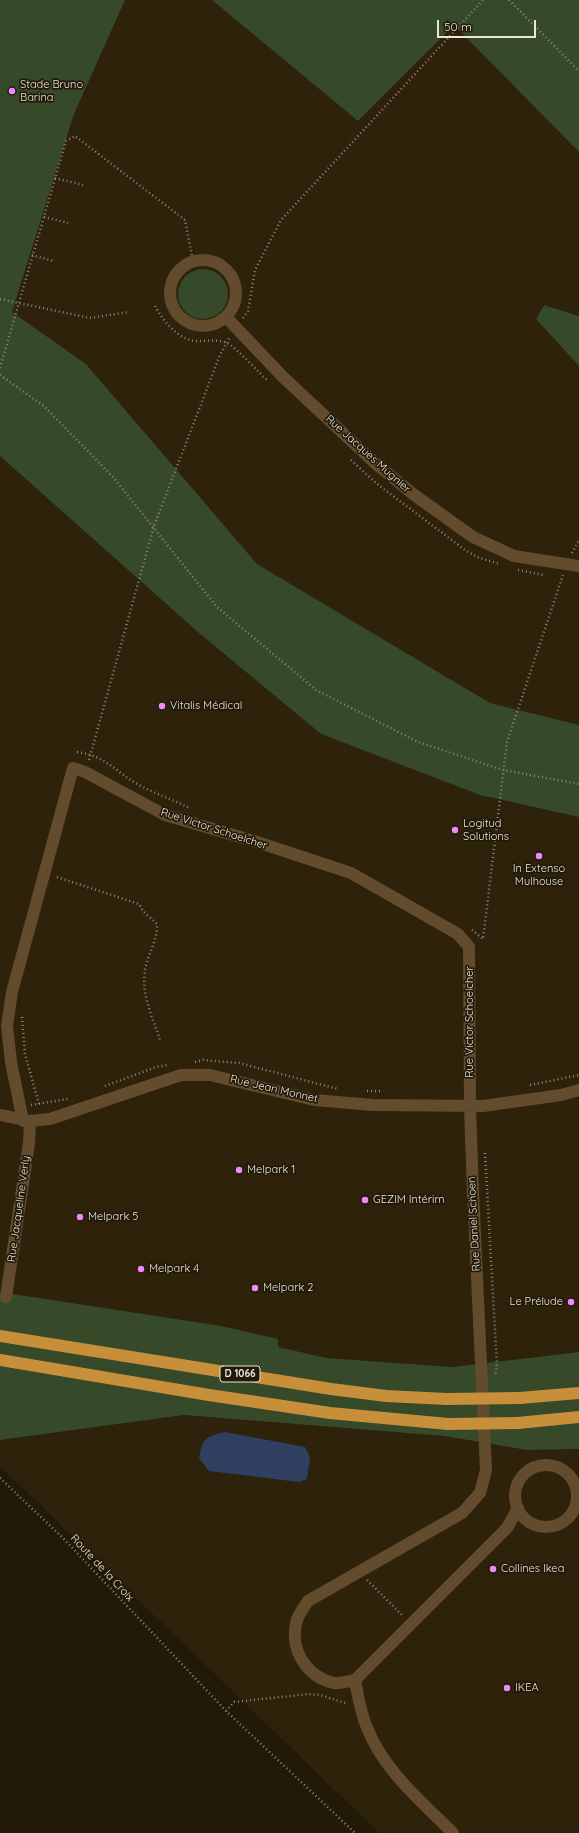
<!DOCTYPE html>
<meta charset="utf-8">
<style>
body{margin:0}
#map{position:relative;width:579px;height:1833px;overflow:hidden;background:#221a09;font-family:Quicksand,sans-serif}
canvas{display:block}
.scale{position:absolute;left:437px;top:20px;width:99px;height:18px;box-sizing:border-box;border:2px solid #eae5da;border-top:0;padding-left:5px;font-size:12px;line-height:14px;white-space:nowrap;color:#eae5da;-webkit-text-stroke:3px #221a09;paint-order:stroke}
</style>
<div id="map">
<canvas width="579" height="1833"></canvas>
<div class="scale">50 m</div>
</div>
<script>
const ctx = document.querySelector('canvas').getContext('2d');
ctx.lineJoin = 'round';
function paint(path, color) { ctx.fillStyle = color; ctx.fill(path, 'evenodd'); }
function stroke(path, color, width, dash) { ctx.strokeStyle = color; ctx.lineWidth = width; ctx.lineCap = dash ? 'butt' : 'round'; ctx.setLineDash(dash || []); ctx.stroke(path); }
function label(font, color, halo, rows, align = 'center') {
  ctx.font = font + ' Quicksand,sans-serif'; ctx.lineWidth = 3.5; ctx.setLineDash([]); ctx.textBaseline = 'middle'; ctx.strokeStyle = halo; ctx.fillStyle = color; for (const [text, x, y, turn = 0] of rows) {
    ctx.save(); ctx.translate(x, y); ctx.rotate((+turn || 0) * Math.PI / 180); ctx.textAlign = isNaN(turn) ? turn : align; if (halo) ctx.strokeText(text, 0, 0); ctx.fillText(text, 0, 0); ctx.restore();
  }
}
paint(new Path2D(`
 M 125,0 L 212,0 L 358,121 L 454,24 L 579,152 L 579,316 L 544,305 L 536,319 L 579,366 L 579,725 L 490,703 L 257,564 L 86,364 L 12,312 L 74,114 Z
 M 0,456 L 199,633 L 321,734 L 480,795 L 579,817 L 579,1352 L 452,1367 L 327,1358 L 278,1347 L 278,1340 L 0,1292 Z
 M 184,1415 L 444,1436 L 527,1450 L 579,1449 L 579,1833 L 379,1833 L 0,1466 L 0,1440 Z`), '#2e220b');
paint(new Path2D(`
 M 0,0 L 125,0 L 74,114 L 12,312 L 86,364 L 257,564 L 490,703 L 579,725 L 579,817 L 480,795 L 321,734 L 199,633 L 0,456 Z
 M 212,0 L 579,0 L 579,152 L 454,25 L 358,121 Z
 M178 294a25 25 0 1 1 50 0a25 25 0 1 1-50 0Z
 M 544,305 L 579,316 L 579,366 L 536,319 Z
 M 0,1292 L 221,1326 L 278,1339 L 278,1347 L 327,1358 L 452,1367 L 579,1352 L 579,1449 L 527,1450 L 444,1436 L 184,1415 L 0,1440 Z`), '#364a2a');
paint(new Path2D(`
 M 225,1432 L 305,1447 L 310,1457 L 307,1479 L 299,1482 L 209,1471 L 199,1458 C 202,1438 207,1436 225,1432 Z`), '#2e3f60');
stroke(new Path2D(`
 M 509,0 L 579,71
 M 55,178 L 83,185
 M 44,217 L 68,223
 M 32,255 L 53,261
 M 0,299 L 90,318 L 129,312
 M 155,306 C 163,321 180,342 199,341 C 207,341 218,339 227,343 C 236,347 259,373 268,381
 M 243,318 L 248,311 L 255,270 L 281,220 L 483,0
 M 0,368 L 66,141 L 75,136 L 185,220 L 193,261
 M 0,375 L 45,407 L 113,477 L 217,607 L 316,690 L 418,742 L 503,770 L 579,784
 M 351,460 L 377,484 L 465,550 L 477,557 L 500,564
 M 572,553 L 579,540
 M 518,570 L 544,575
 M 77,752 C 107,756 115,772 139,785 C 156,794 173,800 190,808
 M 89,760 L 154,526 L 220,355 L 230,337
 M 57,877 L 139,904 L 143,911 L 157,924 C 158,940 147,955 145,971 C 141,995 153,1018 160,1040
 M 472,930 L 483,939 L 507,742 L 563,575
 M 22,1017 L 25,1054 L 39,1104
 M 195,1062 L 203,1060 L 239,1063 L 338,1089
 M 530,1085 L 579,1075
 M 105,1086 L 156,1067 L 168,1065
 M 367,1091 L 380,1091
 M 31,1105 L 68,1099
 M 485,1153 L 497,1366 L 495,1375
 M 0,1478 L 64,1539 L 226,1711 L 355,1833
 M 367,1580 L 403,1616
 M 226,1711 L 234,1702 L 309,1694 L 320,1695 L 348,1704`), '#8e877a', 2.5, [1, 3]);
stroke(new Path2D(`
 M170 293a33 33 0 1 1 66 0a33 33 0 1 1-66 0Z
 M 226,317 L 283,377 L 375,463 L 413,494 L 473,537 L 514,556 L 579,566
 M 0,1115 L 30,1121 L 50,1119 L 181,1075 L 210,1075 L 314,1100 L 373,1105 L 483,1106 L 561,1095 L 579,1090
 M 23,1121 L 11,1062 L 7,1026 L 12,992 L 73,768 L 85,772 L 165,815 L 254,841 L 351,873 L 458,934 L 469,947 L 470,1107 L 473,1192 L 486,1470 L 480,1493 L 462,1513 L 308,1601 C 302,1610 295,1619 295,1631 C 293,1655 310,1678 334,1683 C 340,1684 349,1681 355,1680 L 507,1528 L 518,1508
 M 6,1297 L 29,1143 L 30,1121
 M515 1496a31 31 0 1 1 62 0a31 31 0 1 1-62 0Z
 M 355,1680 C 358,1695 360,1711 366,1725 C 382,1769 421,1801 453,1833`), '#634c2d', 12);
stroke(new Path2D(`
 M 0,1336 L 331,1389 L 386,1396 L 447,1399
 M 0,1360 L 209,1395 L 330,1413 L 448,1424
 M 520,1398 L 579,1393
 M 518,1423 L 579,1417`), '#c78f39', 12);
stroke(new Path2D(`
 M 447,1399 L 520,1398
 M 448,1424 L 518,1423`), '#c78f39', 12);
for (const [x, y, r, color] of [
 [12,91,4,"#ed8cf9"],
 [162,706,4,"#ed8cf9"],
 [455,830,4,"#ed8cf9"],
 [539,856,4,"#ed8cf9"],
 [239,1170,4,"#ed8cf9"],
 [365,1200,4,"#ed8cf9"],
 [80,1217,4,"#ed8cf9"],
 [141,1269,4,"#ed8cf9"],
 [255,1288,4,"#ed8cf9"],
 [571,1302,4,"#ed8cf9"],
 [493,1569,4,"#ed8cf9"],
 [507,1688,4,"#ed8cf9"]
]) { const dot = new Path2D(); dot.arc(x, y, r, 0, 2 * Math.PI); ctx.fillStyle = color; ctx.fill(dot); stroke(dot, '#221a09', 1.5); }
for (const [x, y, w] of [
 [240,1374,40]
]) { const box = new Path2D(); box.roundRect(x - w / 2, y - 8, w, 16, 3); ctx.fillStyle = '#221a09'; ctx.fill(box); stroke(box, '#eae5da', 1); }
label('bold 10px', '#eae5da', null, [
 ["D 1066",240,1374]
]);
label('11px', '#eae5da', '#221a09', [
 ["Stade Bruno",20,85],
 ["Barina",20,98],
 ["Vitalis Médical",170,706],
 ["Logitud",463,824],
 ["Solutions",463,837],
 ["In Extenso",539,869,"center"],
 ["Mulhouse",539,882,"center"],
 ["Melpark 1",247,1170],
 ["GEZIM Intérim",373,1200],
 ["Melpark 5",88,1217],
 ["Melpark 4",149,1269],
 ["Melpark 2",263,1288],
 ["Le Prélude",563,1302,"right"],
 ["Collines Ikea",501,1569],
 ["IKEA",515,1688]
], 'left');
label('11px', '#eae5da', '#221a09', [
 ["Rue Jacques Mugnier",368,454,42],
 ["Rue Victor Schoelcher",214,829,18],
 ["Rue Victor Schoelcher",470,1022,-90],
 ["Rue Jean Monnet",274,1089,13],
 ["Rue Jacqueline Verly",19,1209,-82],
 ["Rue Daniel Schoen",474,1224,-93],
 ["Route de la Croix",102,1568,47]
]);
</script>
